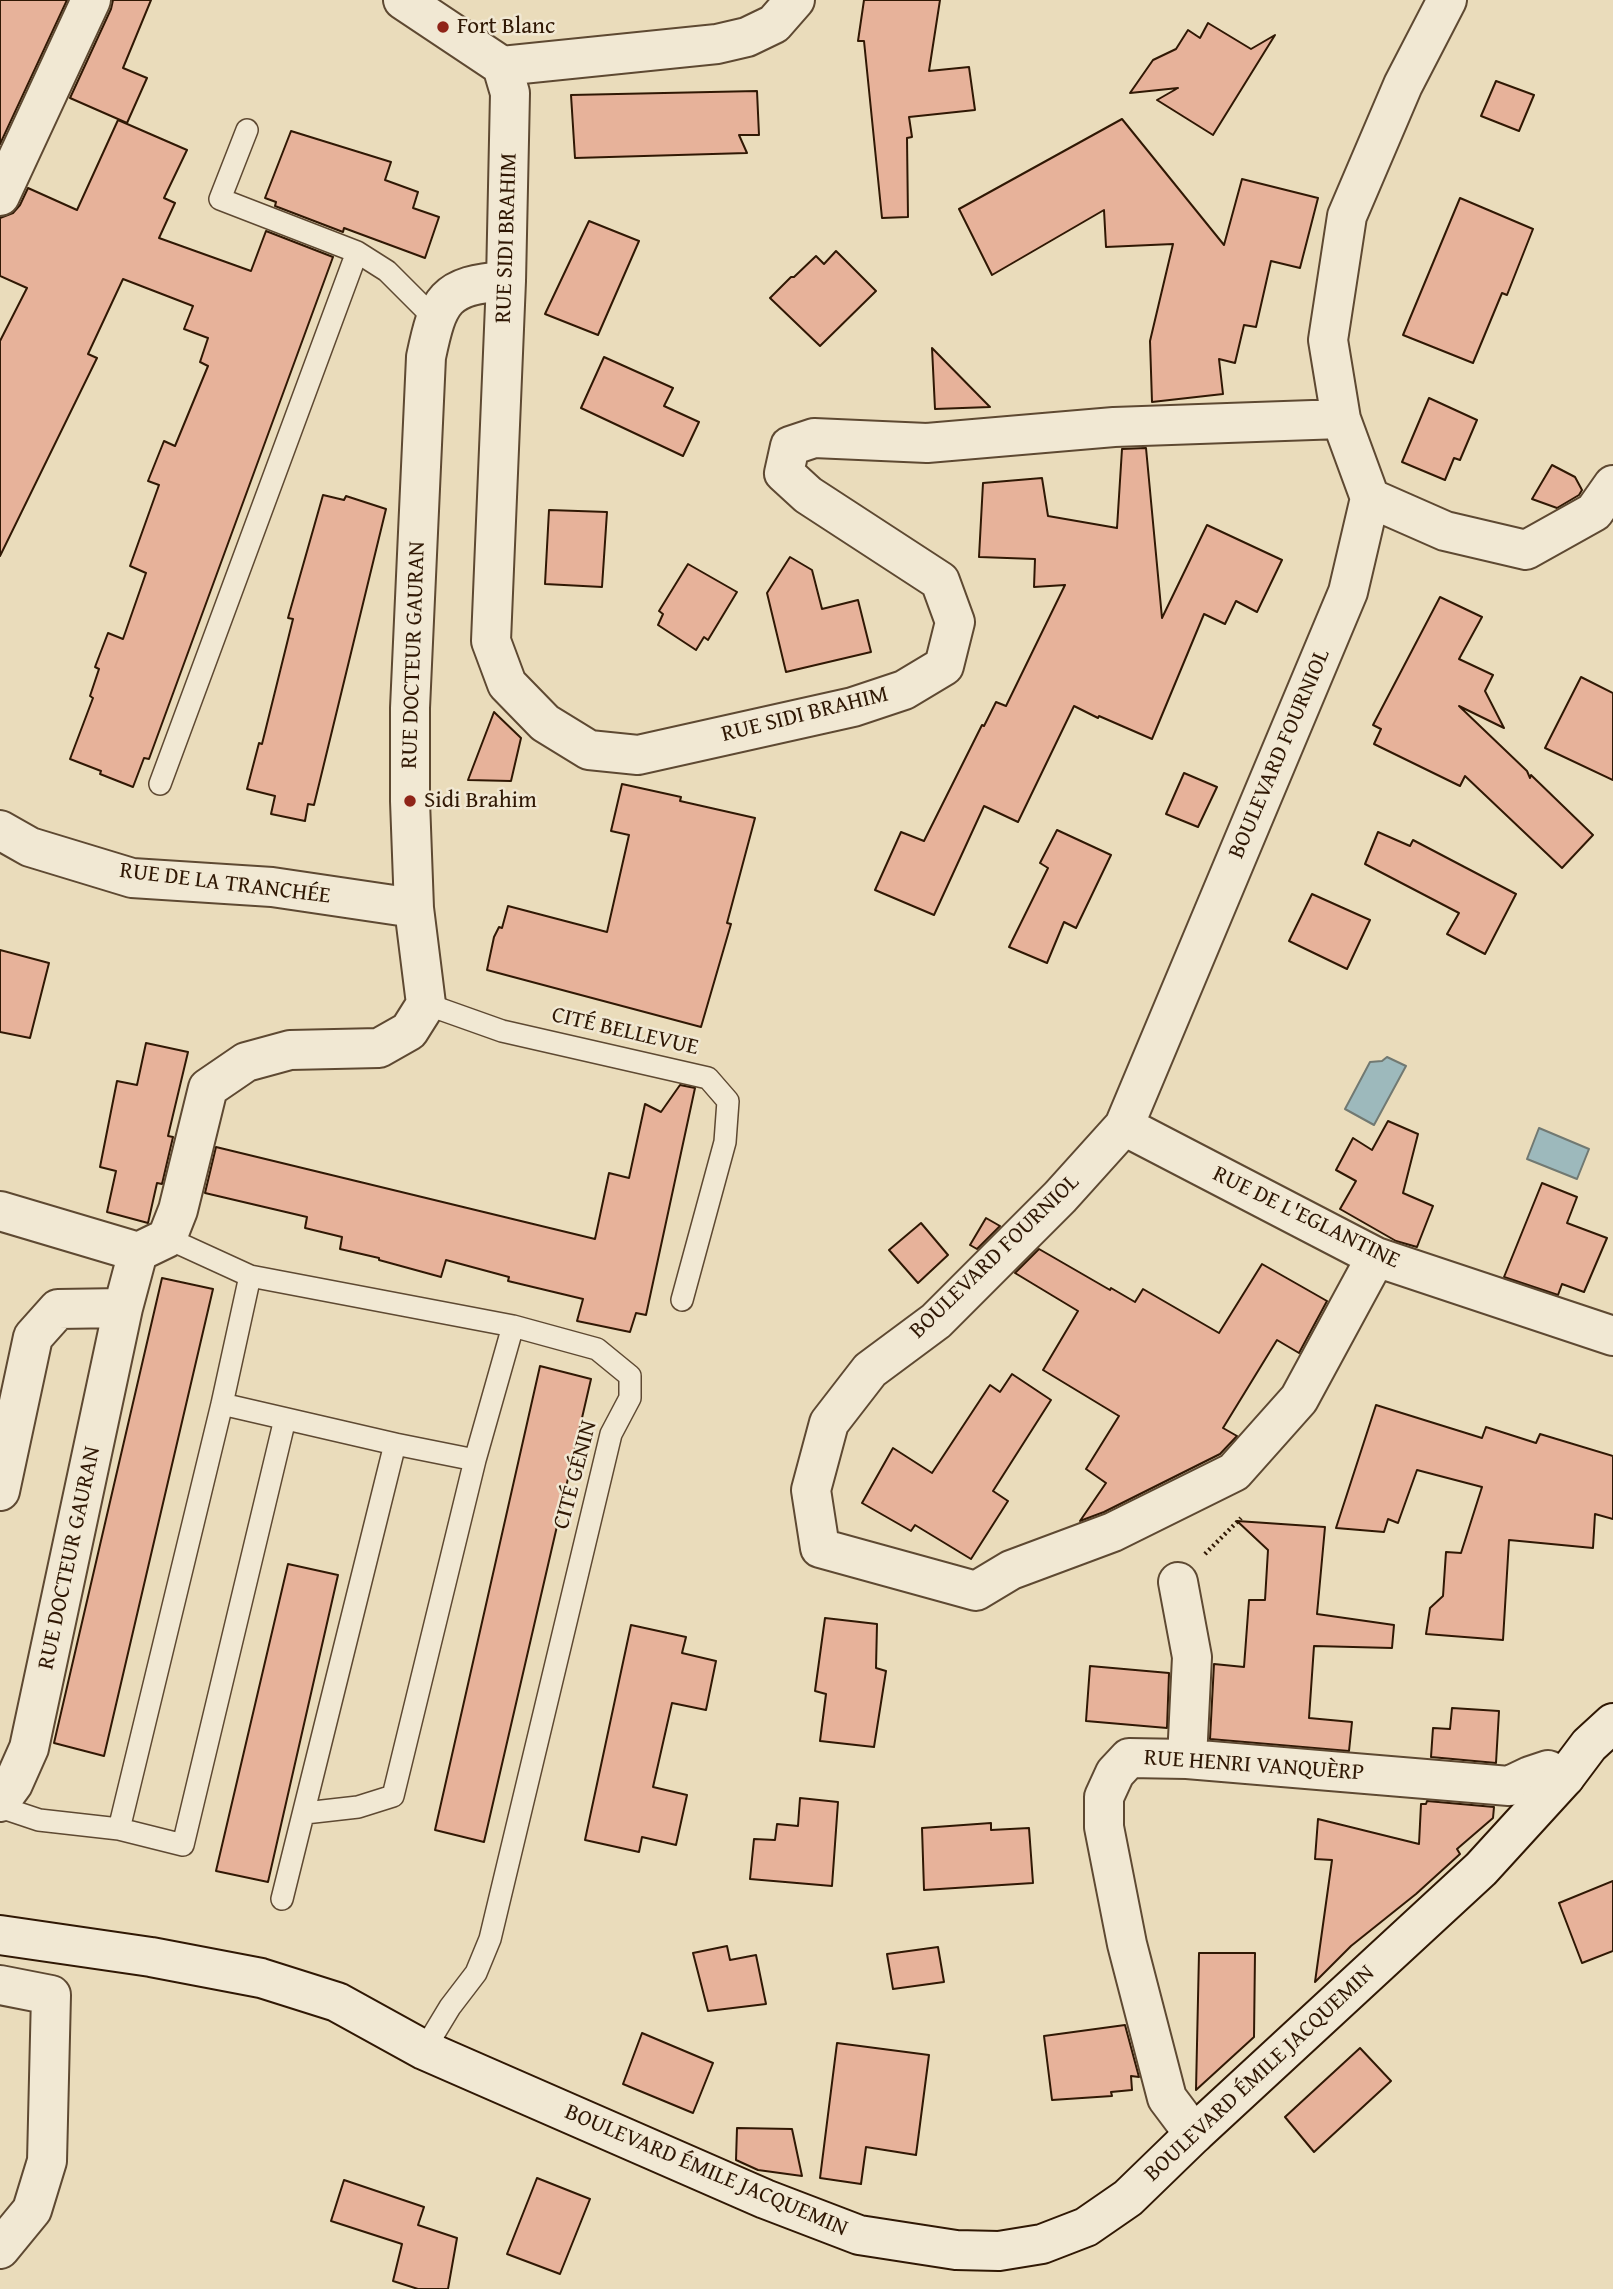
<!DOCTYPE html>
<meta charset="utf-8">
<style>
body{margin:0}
canvas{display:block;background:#eadcbb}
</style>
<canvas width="1613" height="2289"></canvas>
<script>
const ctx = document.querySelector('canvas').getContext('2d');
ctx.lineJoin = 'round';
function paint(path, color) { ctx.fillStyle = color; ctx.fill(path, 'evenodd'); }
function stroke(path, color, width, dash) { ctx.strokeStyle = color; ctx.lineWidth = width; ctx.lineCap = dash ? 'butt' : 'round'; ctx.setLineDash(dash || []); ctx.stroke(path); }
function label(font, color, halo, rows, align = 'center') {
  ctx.font = font + ' "Gentium Book Plus",serif'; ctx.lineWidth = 5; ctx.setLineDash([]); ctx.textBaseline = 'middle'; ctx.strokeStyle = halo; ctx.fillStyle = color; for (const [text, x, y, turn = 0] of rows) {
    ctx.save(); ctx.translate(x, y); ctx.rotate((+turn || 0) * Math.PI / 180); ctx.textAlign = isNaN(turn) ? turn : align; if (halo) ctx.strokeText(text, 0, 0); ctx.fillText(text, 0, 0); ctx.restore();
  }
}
const water = new Path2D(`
 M 1387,1057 L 1406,1066 L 1374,1125 L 1345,1109 L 1370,1062 L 1382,1061 Z
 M 1539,1128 L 1589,1149 L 1577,1179 L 1527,1159 Z`);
paint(water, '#9db9bc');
stroke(water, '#717972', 2);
const building = new Path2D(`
 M 0,0 L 67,0 L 0,144 Z
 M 113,0 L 151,0 L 123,68 L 147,78 L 127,123 L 70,98 L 111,9 Z
 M 864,0 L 940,0 L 929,71 L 969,67 L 975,110 L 909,117 L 912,137 L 907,138 L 908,217 L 882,218 L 864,41 L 858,41 Z
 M 1208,23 L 1251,49 L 1275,35 L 1213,135 L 1157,100 L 1178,88 L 1130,93 L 1153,60 L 1176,49 L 1188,30 L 1200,38 Z
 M 1496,81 L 1534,95 L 1519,131 L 1481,116 Z
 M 757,91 L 759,135 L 739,135 L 747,153 L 575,158 L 571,95 Z
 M 1122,119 L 1224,245 L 1242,179 L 1318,198 L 1300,268 L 1271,261 L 1256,327 L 1244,325 L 1235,363 L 1219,359 L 1223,394 L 1152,402 L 1150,341 L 1173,244 L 1106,247 L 1104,210 L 992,275 L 959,209 Z
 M 118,120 L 187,150 L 164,198 L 175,203 L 159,238 L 251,271 L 266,231 L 333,257 L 149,759 L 144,758 L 133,787 L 100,774 L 101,771 L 70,759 L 93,698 L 90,696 L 99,669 L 95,667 L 108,633 L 123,639 L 146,573 L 130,566 L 159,485 L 148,481 L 164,441 L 175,446 L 208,366 L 200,362 L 208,338 L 184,329 L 193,306 L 123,279 L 88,354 L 97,358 L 0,556 L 0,341 L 27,288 L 0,276 L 0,218 L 13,213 L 20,205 L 28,188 L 77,210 Z
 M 291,131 L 391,162 L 385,180 L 418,192 L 413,208 L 439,217 L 425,258 L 344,228 L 343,232 L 275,206 L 276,202 L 265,198 Z
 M 1460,198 L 1533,229 L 1507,295 L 1502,293 L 1473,363 L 1403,335 Z
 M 589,221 L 639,241 L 598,335 L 545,314 Z
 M 836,251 L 876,291 L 820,346 L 770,298 L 791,277 L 794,277 L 816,256 L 824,264 Z
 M 932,348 L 990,407 L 935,409 Z
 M 604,357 L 673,388 L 664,406 L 699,422 L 683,456 L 581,408 Z
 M 1429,398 L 1477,420 L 1460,460 L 1454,458 L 1445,480 L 1402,462 Z
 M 1146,448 L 1162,618 L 1207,525 L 1282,560 L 1257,612 L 1236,601 L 1225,624 L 1204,614 L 1152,739 L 1099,716 L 1098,718 L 1074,706 L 1018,822 L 984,806 L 934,915 L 875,890 L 901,832 L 924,841 L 982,725 L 984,726 L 996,702 L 1006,706 L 1065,585 L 1034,587 L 1035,559 L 979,557 L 983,483 L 1042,478 L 1048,516 L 1117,528 L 1122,449 Z
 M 1552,465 L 1575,477 L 1582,490 L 1579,495 L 1557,508 L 1532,499 Z
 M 323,495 L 344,500 L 346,496 L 386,509 L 314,805 L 308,804 L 305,821 L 271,814 L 275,796 L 247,789 L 259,743 L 262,744 L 293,619 L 288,618 Z
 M 549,510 L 607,512 L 602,587 L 545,584 Z
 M 790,557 L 812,570 L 822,609 L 858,600 L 871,652 L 786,672 L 767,593 Z
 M 688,564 L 737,592 L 708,640 L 704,637 L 696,650 L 658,625 L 663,614 L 659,611 Z
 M 1440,597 L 1482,617 L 1459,659 L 1493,675 L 1485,691 L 1504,728 L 1459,706 L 1527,771 L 1530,778 L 1531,775 L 1593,835 L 1562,868 L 1465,776 L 1460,786 L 1374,744 L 1381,729 L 1373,725 Z
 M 1581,677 L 1613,693 L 1613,780 L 1545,748 Z
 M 494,712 L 521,738 L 511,781 L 468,780 Z
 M 1184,773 L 1217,787 L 1198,827 L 1166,814 Z
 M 622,784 L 681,797 L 680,801 L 755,818 L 727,923 L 731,924 L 701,1027 L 487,970 L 494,937 L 499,927 L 502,928 L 508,906 L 607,932 L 629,835 L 611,831 Z
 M 1057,830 L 1111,855 L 1076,928 L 1064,922 L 1047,963 L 1009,947 L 1048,868 L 1040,863 Z
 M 1378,832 L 1410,846 L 1413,840 L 1516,894 L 1485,954 L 1447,934 L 1459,913 L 1365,864 Z
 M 1312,894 L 1370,920 L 1347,969 L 1289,941 Z
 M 0,950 L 49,963 L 30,1038 L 0,1032 Z
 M 146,1043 L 188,1052 L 168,1136 L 173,1137 L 162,1184 L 157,1183 L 148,1223 L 107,1212 L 116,1171 L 100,1167 L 117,1081 L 137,1085 Z
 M 680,1085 L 695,1088 L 646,1315 L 636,1313 L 630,1332 L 577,1321 L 583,1299 L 508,1281 L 509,1277 L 446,1260 L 441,1277 L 379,1260 L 379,1258 L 340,1249 L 342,1237 L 305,1228 L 307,1217 L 205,1193 L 216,1147 L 595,1239 L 609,1173 L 629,1178 L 645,1104 L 661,1112 Z
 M 1388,1121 L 1418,1134 L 1403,1193 L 1433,1206 L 1417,1247 L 1396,1241 L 1340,1209 L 1356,1181 L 1336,1170 L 1353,1138 L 1372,1150 Z
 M 1542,1183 L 1577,1197 L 1567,1223 L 1607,1238 L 1584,1292 L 1562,1284 L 1558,1295 L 1504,1277 Z
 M 986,1218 L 1000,1226 L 977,1249 L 970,1245 Z
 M 921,1223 L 948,1255 L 918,1283 L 889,1250 Z
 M 1039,1249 L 1110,1290 L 1111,1288 L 1135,1302 L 1143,1289 L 1219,1333 L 1262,1264 L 1327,1301 L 1299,1353 L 1277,1340 L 1223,1428 L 1237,1436 L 1220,1454 L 1104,1512 L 1080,1521 L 1106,1483 L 1086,1469 L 1119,1416 L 1043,1370 L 1078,1311 L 1015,1273 Z
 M 162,1278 L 213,1289 L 104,1756 L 54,1743 Z
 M 540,1366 L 591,1379 L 484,1842 L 435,1830 Z
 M 1012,1374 L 1051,1400 L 993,1491 L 1008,1501 L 971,1559 L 915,1525 L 911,1531 L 862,1503 L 893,1448 L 932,1473 L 990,1385 L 1000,1392 Z
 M 1376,1405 L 1482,1438 L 1486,1427 L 1536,1443 L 1540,1434 L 1613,1456 L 1613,1519 L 1595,1514 L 1593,1548 L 1509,1540 L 1503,1640 L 1426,1634 L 1430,1608 L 1443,1596 L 1446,1552 L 1461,1553 L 1482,1487 L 1417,1470 L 1398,1523 L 1388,1519 L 1384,1532 L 1336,1528 Z
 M 1237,1521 L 1325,1527 L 1317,1614 L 1394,1625 L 1392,1648 L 1314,1646 L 1309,1718 L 1352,1722 L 1349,1751 L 1210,1739 L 1214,1664 L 1244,1667 L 1249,1600 L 1265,1600 L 1268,1550 Z
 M 288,1564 L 338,1575 L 268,1882 L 216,1871 Z
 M 825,1618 L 877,1624 L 876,1668 L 886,1671 L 874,1747 L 820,1741 L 826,1694 L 815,1691 Z
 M 631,1625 L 686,1637 L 682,1653 L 716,1661 L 706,1710 L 672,1703 L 653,1787 L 687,1795 L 676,1845 L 642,1837 L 639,1852 L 585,1840 Z
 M 1090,1666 L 1169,1673 L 1167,1728 L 1086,1721 Z
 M 1452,1708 L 1499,1711 L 1496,1763 L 1431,1757 L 1433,1728 L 1450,1729 Z
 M 800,1798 L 838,1802 L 832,1886 L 750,1879 L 754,1839 L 775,1840 L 777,1824 L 798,1826 Z
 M 1427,1801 L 1494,1807 L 1493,1818 L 1457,1849 L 1460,1854 L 1416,1894 L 1351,1946 L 1315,1982 L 1332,1860 L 1315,1859 L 1318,1819 L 1419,1844 L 1421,1804 L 1426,1804 Z
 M 991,1823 L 991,1830 L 1029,1828 L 1033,1883 L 924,1890 L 922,1828 Z
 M 1613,1881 L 1613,1951 L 1582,1963 L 1559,1903 Z
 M 727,1946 L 730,1960 L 756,1955 L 766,2004 L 708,2011 L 693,1953 Z
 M 938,1947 L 944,1982 L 893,1989 L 887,1954 Z
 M 1199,1953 L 1255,1953 L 1254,2037 L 1196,2090 Z
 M 1125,2025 L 1139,2077 L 1131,2076 L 1132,2090 L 1111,2092 L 1112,2096 L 1052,2100 L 1044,2036 Z
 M 642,2033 L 713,2063 L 693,2113 L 623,2084 Z
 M 837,2043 L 929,2055 L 916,2155 L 866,2147 L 861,2184 L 820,2178 Z
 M 1360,2048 L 1391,2081 L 1314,2152 L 1285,2117 Z
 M 737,2128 L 792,2129 L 802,2176 L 758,2170 L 736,2160 Z
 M 537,2178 L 590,2199 L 560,2274 L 507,2254 Z
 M 344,2180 L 424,2207 L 418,2225 L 457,2238 L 448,2289 L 418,2289 L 393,2281 L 402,2244 L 331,2221 Z`);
paint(building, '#e7b29a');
stroke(building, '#301804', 2);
const lane = new Path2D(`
 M 247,130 L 220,199 L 357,252 L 387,271 L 434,318
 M 160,784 L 357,252
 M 426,1004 L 502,1031 L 708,1078 L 728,1101 L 725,1142 L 682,1300
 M 167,1238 L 250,1276 L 513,1326 L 597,1349 L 630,1376 L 630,1398 L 611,1434 L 490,1939 L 476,1973 L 450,2007 L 424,2050
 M 222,1404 L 395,1444 L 475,1460
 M 0,1807 L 39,1820 L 119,1829 L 183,1845 L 285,1419
 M 305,1813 L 358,1807 L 393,1796 L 475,1460 L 513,1326
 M 119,1829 L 222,1404 L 250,1276
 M 282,1899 L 395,1444`);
const street = new Path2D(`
 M 403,0 L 502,66 L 510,93 L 506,281 L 491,641 L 507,684 L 545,723 L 589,750 L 638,755 L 853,707 L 904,690 L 944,666 L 955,622 L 940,581 L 808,495 L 784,473 L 790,446 L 814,438 L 927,443 L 1114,427 L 1341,419 L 1370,498 L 1445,531 L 1526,550 L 1594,512 L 1613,485
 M 502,66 L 717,44 L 747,37 L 774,24 L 795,0
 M 0,196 L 91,0
 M 1341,419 L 1328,340 L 1347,216 L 1403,85 L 1447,0
 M 1370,498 L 1348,592 L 1124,1126 L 1060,1197 L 936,1321 L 870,1370 L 829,1423 L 811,1490 L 820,1548 L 976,1591 L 1011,1570 L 1113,1532 L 1234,1472 L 1299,1399 L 1376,1257
 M 0,830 L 30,847 L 132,878 L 272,887 L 414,908
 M 1124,1126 L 1376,1257 L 1613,1336
 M 0,1211 L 138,1252
 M 0,1491 L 33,1337 L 58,1309 L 123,1308
 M 1178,1582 L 1192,1657 L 1187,1759
 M 0,1802 L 13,1784 L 29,1748 L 123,1308 L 138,1252 L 167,1238 L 178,1210 L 208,1088 L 246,1062 L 290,1050 L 379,1048 L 409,1031 L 426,1004 L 414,908 L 410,801 L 410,708 L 426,357 C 438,300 444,285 506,281
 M 0,1985 L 51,1995 L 47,2161 L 32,2210 L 0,2249
 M 1194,2134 L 1167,2098 L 1127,1944 L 1104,1827 L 1104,1797 L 1115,1773 L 1129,1758 L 1187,1759 L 1509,1786 L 1530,1776 L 1548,1770 L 1565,1777`);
const secondary = new Path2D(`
 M 0,1935 L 151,1957 L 261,1978 L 337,2002 L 424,2050 L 765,2199 L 859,2235 L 956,2250 L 999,2251 L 1042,2244 L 1086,2227 L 1128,2198 L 1194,2134 L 1481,1869 L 1565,1777 L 1589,1745 L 1613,1723`);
stroke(lane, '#5e4932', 24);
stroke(street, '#5e4932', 42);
stroke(secondary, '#301804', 42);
stroke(new Path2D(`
 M 1205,1554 L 1241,1518`), '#301804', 4.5, [2, 3.5]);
stroke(lane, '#f1e8d3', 21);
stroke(street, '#f1e8d3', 38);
stroke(secondary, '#f1e8d3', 38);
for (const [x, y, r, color] of [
 [443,27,7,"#8f2418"],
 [410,801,7,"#8f2418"]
]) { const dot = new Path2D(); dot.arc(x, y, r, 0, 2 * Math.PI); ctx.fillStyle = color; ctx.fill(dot); stroke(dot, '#f1e8d3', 2.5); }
label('23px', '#301804', '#f1e8d3', [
 ["Fort Blanc",457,27],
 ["Sidi Brahim",424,801]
], 'left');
label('23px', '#301804', '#f1e8d3', [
 ["RUE SIDI BRAHIM",507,238,-88],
 ["RUE DOCTEUR GAURAN",414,655,-88],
 ["RUE SIDI BRAHIM",805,715,-14],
 ["BOULEVARD FOURNIOL",1280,754,-67],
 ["RUE DE LA TRANCHÉE",225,884,7],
 ["CITÉ BELLEVUE",625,1032,13],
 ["RUE DE L'EGLANTINE",1306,1218,26],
 ["BOULEVARD FOURNIOL",995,1257,-44],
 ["CITÉ GÉNIN",576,1475,-75],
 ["RUE DOCTEUR GAURAN",70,1558,-78],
 ["RUE HENRI VANQUÈRP",1254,1766,4],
 ["BOULEVARD ÉMILE JACQUEMIN",1260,2074,-43],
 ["BOULEVARD ÉMILE JACQUEMIN",706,2171,23]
]);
</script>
